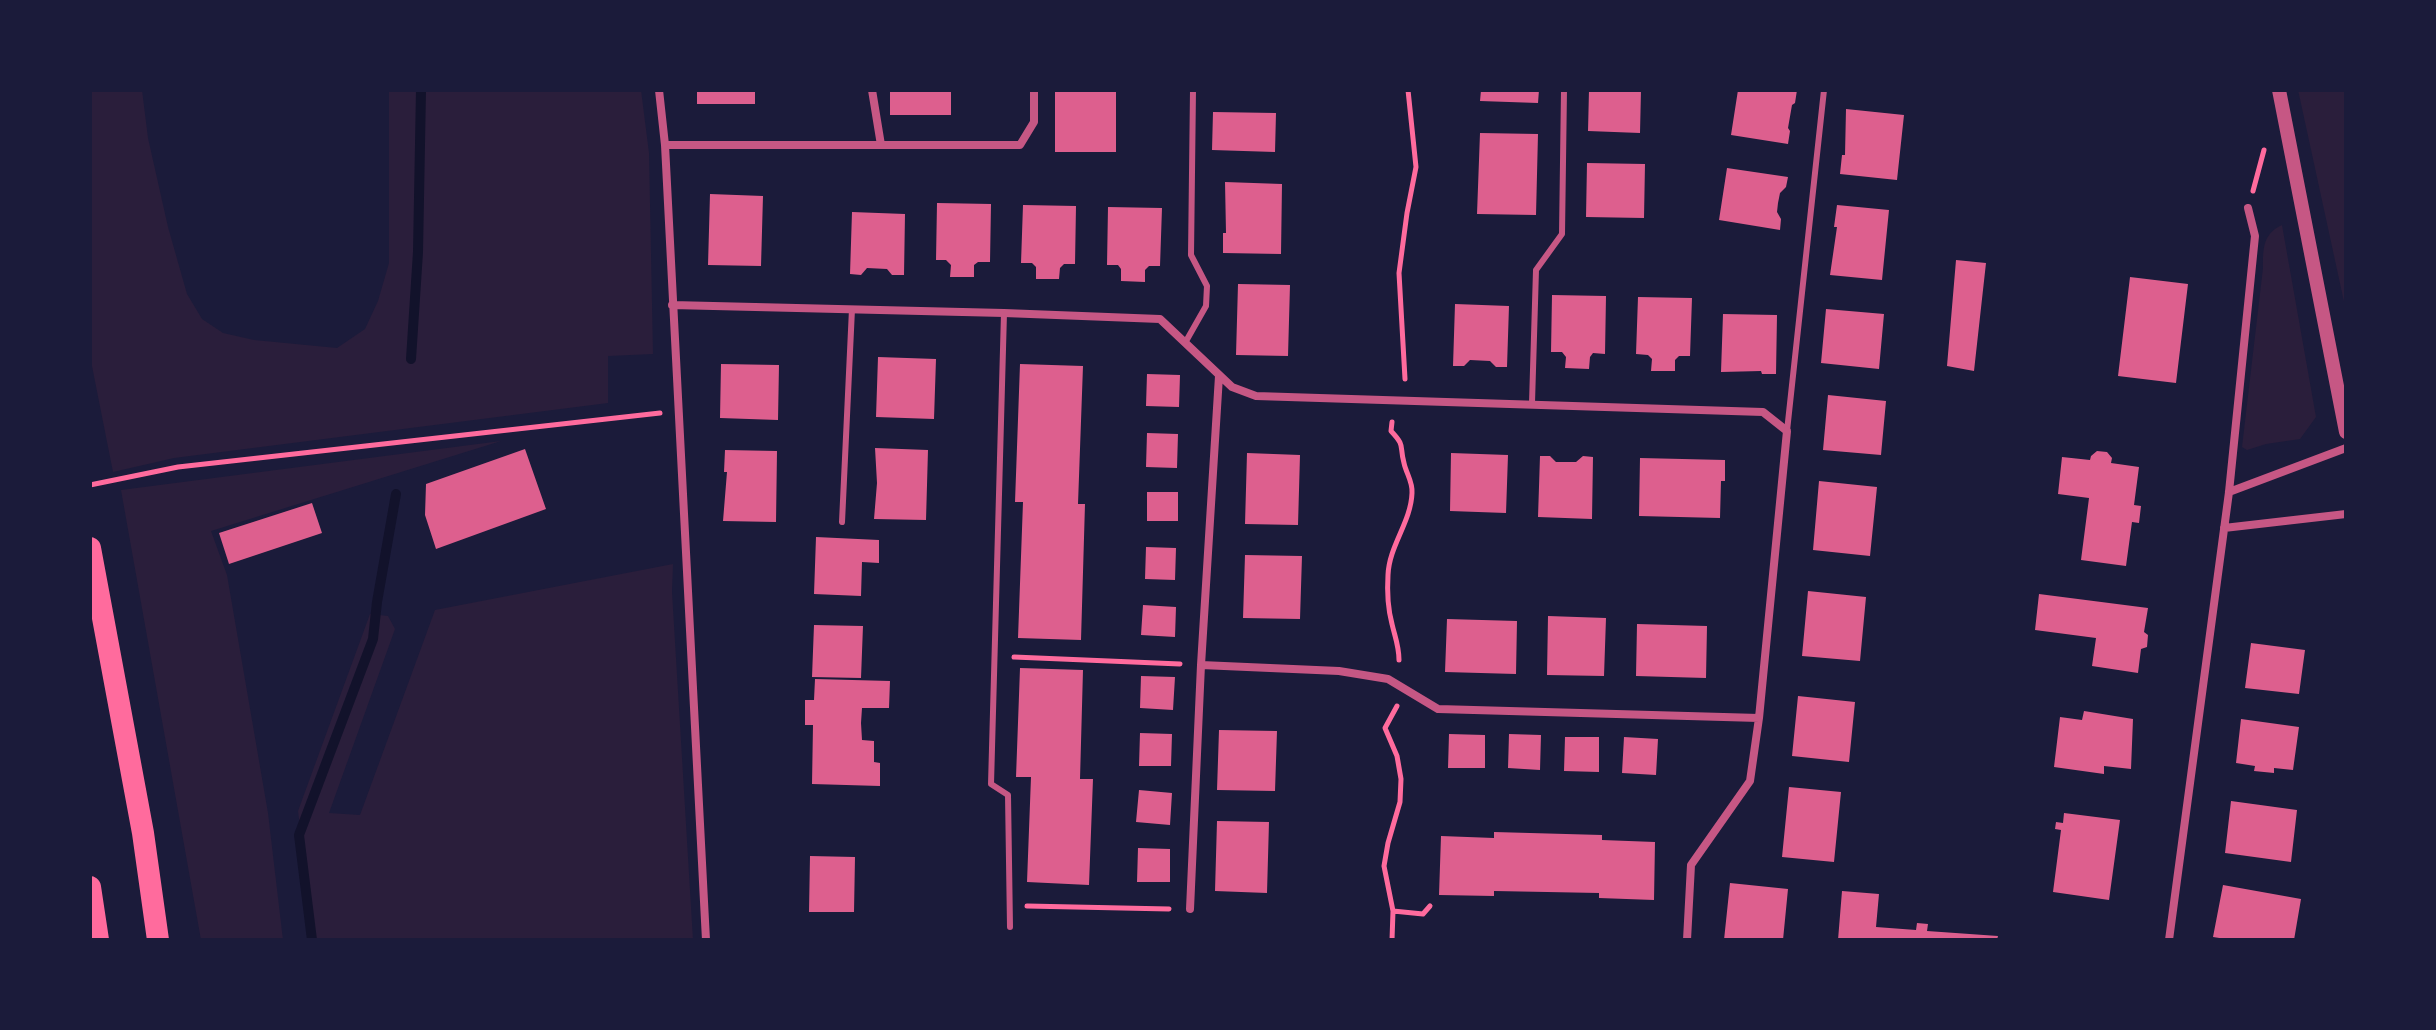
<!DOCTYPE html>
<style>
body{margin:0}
#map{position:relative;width:2436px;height:1030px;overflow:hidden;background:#1b1b3a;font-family:"Open Sans",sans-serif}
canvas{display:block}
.frame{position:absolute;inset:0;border:92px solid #1b1b3a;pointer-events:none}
</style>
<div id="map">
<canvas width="2436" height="1030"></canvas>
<div class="frame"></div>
</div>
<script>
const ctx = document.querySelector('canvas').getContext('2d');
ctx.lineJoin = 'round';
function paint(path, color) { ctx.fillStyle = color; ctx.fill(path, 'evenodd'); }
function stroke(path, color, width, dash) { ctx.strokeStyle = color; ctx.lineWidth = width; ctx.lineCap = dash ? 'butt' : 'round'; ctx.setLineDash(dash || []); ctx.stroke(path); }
paint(new Path2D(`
 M 90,90 L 142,90 L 148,138 L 168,227 L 187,294 L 202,319 L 223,333 L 254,340 L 337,348 L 365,329 L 378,301 L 389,263 L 389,90 L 641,90 L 649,153 L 653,354 L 608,356 L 608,403 L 174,458 L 113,472 L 90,356 Z
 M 2298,90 L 2346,90 L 2346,311 L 2300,99 Z
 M 2282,225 L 2316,417 L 2300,439 L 2266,444 L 2247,450 L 2242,447 L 2263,268 C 2263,248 2263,234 2282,225 Z
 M 501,441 L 211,531 L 227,575 L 268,813 L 283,940 L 201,940 L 121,490 Z
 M 673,564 L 672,592 L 693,940 L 315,940 L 298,811 L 370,614 L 388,616 L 395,629 L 329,813 L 360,815 L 435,610 Z`), '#2a1e3b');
stroke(new Path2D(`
 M 411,359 L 418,252 L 421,90
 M 312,940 L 299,835 L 373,639 L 377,602 L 396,494`), '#12122b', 10);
paint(new Path2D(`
 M 697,90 L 755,90 L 755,104 L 697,104 Z
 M 890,90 L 951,90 L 951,115 L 890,115 Z
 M 1055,90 L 1116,90 L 1116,152 L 1055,152 Z
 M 1481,90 L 1539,90 L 1538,103 L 1480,101 Z
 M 1589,90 L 1641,90 L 1640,133 L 1588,131 Z
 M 1738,90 L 1797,90 L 1795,103 L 1792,105 L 1788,128 L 1790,131 L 1788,144 L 1731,135 Z
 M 1846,109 L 1904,115 L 1897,180 L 1840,174 L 1842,155 L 1845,155 Z
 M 1213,112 L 1276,113 L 1275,152 L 1212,150 Z
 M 1480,133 L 1538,134 L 1536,215 L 1477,214 Z
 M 1587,163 L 1645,164 L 1644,218 L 1586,217 Z
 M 1727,168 L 1788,177 L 1786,187 L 1780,193 L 1778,203 L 1777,212 L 1781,219 L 1780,230 L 1719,220 Z
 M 1225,182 L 1282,184 L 1281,254 L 1223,253 L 1223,233 L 1226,233 Z
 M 710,194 L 763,196 L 761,266 L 708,265 Z
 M 937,203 L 991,204 L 990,262 L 978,262 L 974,265 L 974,277 L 950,277 L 951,265 L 946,260 L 936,260 Z
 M 1023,205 L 1076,206 L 1075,264 L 1064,264 L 1060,268 L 1059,279 L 1036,279 L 1036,267 L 1032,263 L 1021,263 Z
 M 1837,205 L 1889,210 L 1882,280 L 1830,275 L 1837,227 L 1834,227 Z
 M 1108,207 L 1162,208 L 1160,266 L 1149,266 L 1145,270 L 1145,282 L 1121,281 L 1121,269 L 1118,265 L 1107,265 Z
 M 852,212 L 905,214 L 904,275 L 892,275 L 887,269 L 867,268 L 861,275 L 850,274 Z
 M 1956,260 L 1986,263 L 1974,371 L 1947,366 Z
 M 2130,277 L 2188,284 L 2176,383 L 2118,376 Z
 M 1238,284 L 1290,285 L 1288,356 L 1236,355 Z
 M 1552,295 L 1606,296 L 1605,354 L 1593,353 L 1590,357 L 1589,369 L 1565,368 L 1566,357 L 1562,352 L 1551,352 Z
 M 1638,297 L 1692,298 L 1690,356 L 1679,356 L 1675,360 L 1675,371 L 1651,371 L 1652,359 L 1648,355 L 1636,354 Z
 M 1455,304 L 1509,306 L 1507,367 L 1496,367 L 1490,361 L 1470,360 L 1464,366 L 1453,366 Z
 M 1826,309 L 1884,314 L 1879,369 L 1821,363 Z
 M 1723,314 L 1777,315 L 1776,374 L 1762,374 L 1761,371 L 1721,372 Z
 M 878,357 L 936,359 L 934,419 L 876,417 Z
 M 721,364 L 779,365 L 778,420 L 720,418 Z
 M 1020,364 L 1083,366 L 1078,504 L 1085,504 L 1081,640 L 1018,638 L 1023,502 L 1015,502 Z
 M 1147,374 L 1180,375 L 1179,407 L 1146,406 Z
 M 1828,395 L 1886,401 L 1881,455 L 1823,450 Z
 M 1147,433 L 1178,434 L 1177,468 L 1146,467 Z
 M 875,448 L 928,450 L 926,520 L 874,519 L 877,483 Z
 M 525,449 L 546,509 L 436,549 L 425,515 L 426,484 Z
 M 725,450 L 777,451 L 776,522 L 723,521 L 727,472 L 724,472 Z
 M 2097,451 L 2107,452 L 2112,458 L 2111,463 L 2139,467 L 2134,505 L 2141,506 L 2139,523 L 2132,522 L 2126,566 L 2081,560 L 2089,498 L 2058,494 L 2062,457 L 2090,460 L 2091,456 Z
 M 1247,453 L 1300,455 L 1298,525 L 1245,524 Z
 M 1451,453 L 1508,455 L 1506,513 L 1450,511 Z
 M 1540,456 L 1550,456 L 1556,462 L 1576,462 L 1583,456 L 1593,457 L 1592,519 L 1538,517 Z
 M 1640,458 L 1725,460 L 1725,481 L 1721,481 L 1720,518 L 1639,516 Z
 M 1819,481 L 1877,487 L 1870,556 L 1813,550 Z
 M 1147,492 L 1178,492 L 1178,521 L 1147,521 Z
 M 312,503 L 322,533 L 229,564 L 219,533 Z
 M 816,537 L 879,540 L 879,563 L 862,562 L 861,596 L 814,594 Z
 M 1146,547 L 1176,548 L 1175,580 L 1145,579 Z
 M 1245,555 L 1302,556 L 1300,619 L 1243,618 Z
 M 1808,591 L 1866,597 L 1860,661 L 1802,656 Z
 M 2039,594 L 2148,608 L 2144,632 L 2148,635 L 2147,647 L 2141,649 L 2138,673 L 2092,666 L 2096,638 L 2035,630 Z
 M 1143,605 L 1176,607 L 1175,637 L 1141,635 Z
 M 1548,616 L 1606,618 L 1604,676 L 1547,675 Z
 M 1447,619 L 1517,621 L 1516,674 L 1445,672 Z
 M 1637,624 L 1707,626 L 1706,678 L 1636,676 Z
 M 814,625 L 863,626 L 861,678 L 812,677 Z
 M 2251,643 L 2305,650 L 2299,694 L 2245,688 Z
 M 1020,668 L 1083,670 L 1080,779 L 1093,779 L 1089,885 L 1027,882 L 1031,777 L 1016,777 Z
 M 1141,676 L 1175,677 L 1173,710 L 1140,708 Z
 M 815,679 L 890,681 L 889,708 L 862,708 L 861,723 L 862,740 L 874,741 L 874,762 L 880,763 L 880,786 L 812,784 L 813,725 L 805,725 L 805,700 L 814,700 Z
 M 1798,696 L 1855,702 L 1849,762 L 1792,756 Z
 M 2084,711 L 2133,719 L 2131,769 L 2104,766 L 2104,774 L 2054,767 L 2060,717 L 2082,720 Z
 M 2241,719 L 2299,727 L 2293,770 L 2274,768 L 2274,773 L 2254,771 L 2255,766 L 2236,763 Z
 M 1219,730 L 1277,731 L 1275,791 L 1217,790 Z
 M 1140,733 L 1172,734 L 1171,766 L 1139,766 Z
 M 1449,734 L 1485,735 L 1485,768 L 1448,768 Z
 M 1509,734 L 1541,735 L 1540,770 L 1508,768 Z
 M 1565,737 L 1599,737 L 1599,772 L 1564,771 Z
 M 1624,737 L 1658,739 L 1656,775 L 1622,773 Z
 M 1789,787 L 1841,792 L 1834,862 L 1782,857 Z
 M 1139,790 L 1172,793 L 1170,825 L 1136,822 Z
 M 2231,801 L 2297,810 L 2291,862 L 2225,853 Z
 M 2064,813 L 2120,820 L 2109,900 L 2053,892 L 2061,830 L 2055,829 L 2056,822 L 2063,823 Z
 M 1217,821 L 1269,822 L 1267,893 L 1215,891 Z
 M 1494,832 L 1602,835 L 1602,840 L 1655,842 L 1654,900 L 1599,898 L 1599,893 L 1547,892 L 1494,891 L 1494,896 L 1439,895 L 1441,836 L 1494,838 Z
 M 1138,848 L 1170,849 L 1170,882 L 1137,882 Z
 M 810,856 L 855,857 L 854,912 L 809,912 Z
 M 1730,883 L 1788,889 L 1783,940 L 1724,940 Z
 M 2223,885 L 2301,899 L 2294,940 L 2232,940 L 2213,937 Z
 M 1842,891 L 1879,894 L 1876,927 L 1916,930 L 1917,923 L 1928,924 L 1927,931 L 1998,936 L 1997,940 L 1838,940 Z`), '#dd5f8e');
stroke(new Path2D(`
 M 2253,191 L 2264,150
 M 1405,379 L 1399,273 L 1407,213 L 1416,167 L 1408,90
 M 1392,422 L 1391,431 C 1406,447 1399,445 1404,463 C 1406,473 1413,482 1412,493 C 1411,522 1389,546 1388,575 C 1387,591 1388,609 1392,624 C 1395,637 1399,646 1399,660
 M 90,485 L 178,467 L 660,413
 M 1014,657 L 1180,664
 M 1027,906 L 1169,909
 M 1393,911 L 1423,914 L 1430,906
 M 1392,940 L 1393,911 L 1384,866 L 1388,843 L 1400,802 L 1401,779 L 1397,756 L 1385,728 L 1397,706`), '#ff6b9d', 5);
stroke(new Path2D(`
 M 1004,313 L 991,784 L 1008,795 L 1010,927
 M 1185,343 L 1206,306 L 1207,286 L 1191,255 L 1193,90
 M 1532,403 L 1536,270 L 1562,234 L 1564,90
 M 1787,431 L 1824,90
 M 842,522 L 852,309`), '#c65784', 6);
stroke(new Path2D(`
 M 659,90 L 665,145 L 706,940
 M 872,90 L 881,145
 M 665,145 L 1020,145 L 1034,122 L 1034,90
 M 672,305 L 1004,313 L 1160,319 L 1232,387 L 1256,396 L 1763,412 L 1787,431 L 1759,718 L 1750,781 L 1691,865 L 1687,940
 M 2229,492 L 2346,448
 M 2224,528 L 2346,514
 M 1201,665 L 1339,671 L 1388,679 L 1438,709 L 1759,718
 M 1190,909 L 1201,665 L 1219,376
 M 2169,940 L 2229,492 L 2255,236 L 2248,208`), '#c65784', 8);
stroke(new Path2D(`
 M 2279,90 L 2346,432`), '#c65784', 14);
stroke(new Path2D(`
 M 90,548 L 143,833 L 158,940
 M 90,887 L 98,940`), '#ff6b9d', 22);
</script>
